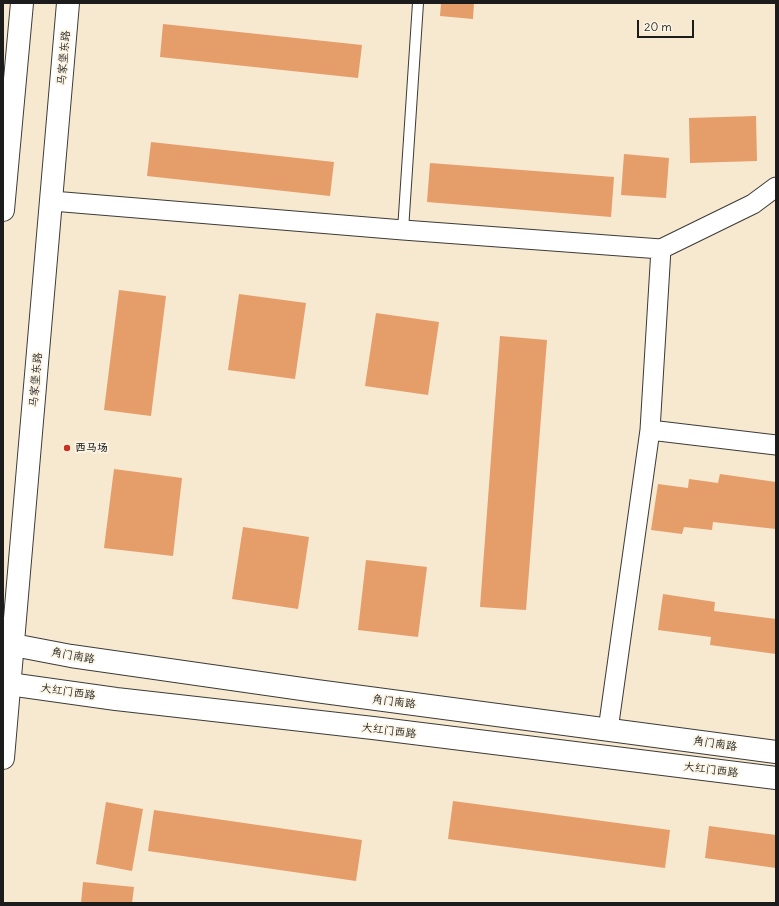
<!DOCTYPE html>
<meta charset="utf-8">
<style>
body{margin:0}
#map{position:relative;width:779px;height:906px;overflow:hidden;background:#f7e8d0;font-family:Delius,sans-serif}
canvas{display:block}
.frame{position:absolute;inset:0;border:4px solid #1c1c1c;pointer-events:none}
.scale{position:absolute;left:637px;top:20px;width:57px;height:18px;box-sizing:border-box;border:2px solid #1c1c1c;border-top:0;padding-left:5px;font-size:12px;line-height:14px;white-space:nowrap;color:#1c1c1c;-webkit-text-stroke:3px #fcf5e5;paint-order:stroke}
</style>
<div id="map">
<canvas width="779" height="906"></canvas>
<div class="frame"></div>
<div class="scale">20 m</div>
</div>
<script>
const ctx = document.querySelector('canvas').getContext('2d');
ctx.lineJoin = 'round';
function paint(path, color) { ctx.fillStyle = color; ctx.fill(path, 'evenodd'); }
function stroke(path, color, width, dash) { ctx.strokeStyle = color; ctx.lineWidth = width; ctx.lineCap = dash ? 'butt' : 'round'; ctx.setLineDash(dash || []); ctx.stroke(path); }
function label(font, color, halo, rows, align = 'center') {
  ctx.font = font + ' Delius,"LXGW WenKai TC",sans-serif'; ctx.lineWidth = 3.5; ctx.setLineDash([]); ctx.textBaseline = 'middle'; ctx.strokeStyle = halo; ctx.fillStyle = color; for (const [text, x, y, turn = 0] of rows) {
    ctx.save(); ctx.translate(x, y); ctx.rotate((+turn || 0) * Math.PI / 180); ctx.textAlign = isNaN(turn) ? turn : align; if (halo) ctx.strokeText(text, 0, 0); ctx.fillText(text, 0, 0); ctx.restore();
  }
}
paint(new Path2D(`
 M 441,3 L 474,3 L 473,19 L 440,16 Z
 M 163,24 L 362,45 L 358,78 L 160,57 Z
 M 756,116 L 757,161 L 690,163 L 689,118 Z
 M 151,142 L 334,162 L 330,196 L 147,176 Z
 M 624,154 L 669,158 L 666,198 L 621,195 Z
 M 430,163 L 614,177 L 611,217 L 427,202 Z
 M 119,290 L 166,296 L 151,416 L 104,410 Z
 M 239,294 L 306,303 L 295,379 L 228,370 Z
 M 376,313 L 439,322 L 428,395 L 365,386 Z
 M 500,336 L 547,340 L 526,610 L 480,607 Z
 M 114,469 L 182,478 L 173,556 L 104,548 Z
 M 720,474 L 776,482 L 776,529 L 713,522 L 712,530 L 684,527 L 682,534 L 651,530 L 658,484 L 688,488 L 689,479 L 718,483 Z
 M 243,527 L 309,537 L 298,609 L 232,599 Z
 M 366,560 L 427,567 L 418,637 L 358,630 Z
 M 663,594 L 715,602 L 714,611 L 776,619 L 776,654 L 710,645 L 711,637 L 658,630 Z
 M 453,801 L 670,830 L 665,868 L 448,839 Z
 M 106,802 L 143,809 L 132,871 L 96,864 Z
 M 154,810 L 362,840 L 356,881 L 148,851 Z
 M 709,826 L 776,835 L 776,868 L 705,858 Z
 M 83,882 L 134,887 L 132,903 L 81,903 Z`), '#e59d6a');
const service = new Path2D(`
 M 403,230 L 418,3`);
const minor = new Path2D(`
 M 52,201 L 403,230 L 661,249 L 753,204 L 776,187
 M 650,430 L 776,445
 M 608,730 L 650,430 L 661,249`);
const tertiary = new Path2D(`
 M 3,643 L 71,656 L 316,691 L 776,752
 M 3,682 L 9,684 L 116,699 L 373,728 L 776,778`);
const secondary = new Path2D(`
 M 3,210 L 22,3
 M 3,758 L 68,3`);
stroke(service, '#3d3b37', 12);
stroke(minor, '#3d3b37', 21);
stroke(tertiary, '#3d3b37', 24);
stroke(secondary, '#3d3b37', 24);
stroke(service, '#fff', 10);
stroke(minor, '#fff', 19);
stroke(tertiary, '#fff', 22);
stroke(secondary, '#fff', 22);
for (const [x, y, r, color] of [
 [67,448,4,"#c8321e"]
]) { const dot = new Path2D(); dot.arc(x, y, r, 0, 2 * Math.PI); ctx.fillStyle = color; ctx.fill(dot); stroke(dot, '#fcf5e5', 1.5); }
label('11px', '#1c1c1c', '#fcf5e5', [
 ["马家堡东路",64,58,-85],
 ["马家堡东路",36,380,-85],
 ["角门南路",73,656,10],
 ["大红门西路",68,692,8],
 ["角门南路",394,702,7],
 ["大红门西路",389,731,7],
 ["角门南路",715,744,8],
 ["大红门西路",711,770,7]
]);
label('bold 11px', '#1c1c1c', '#fcf5e5', [
 ["西马场",75,448]
], 'left');
</script>
